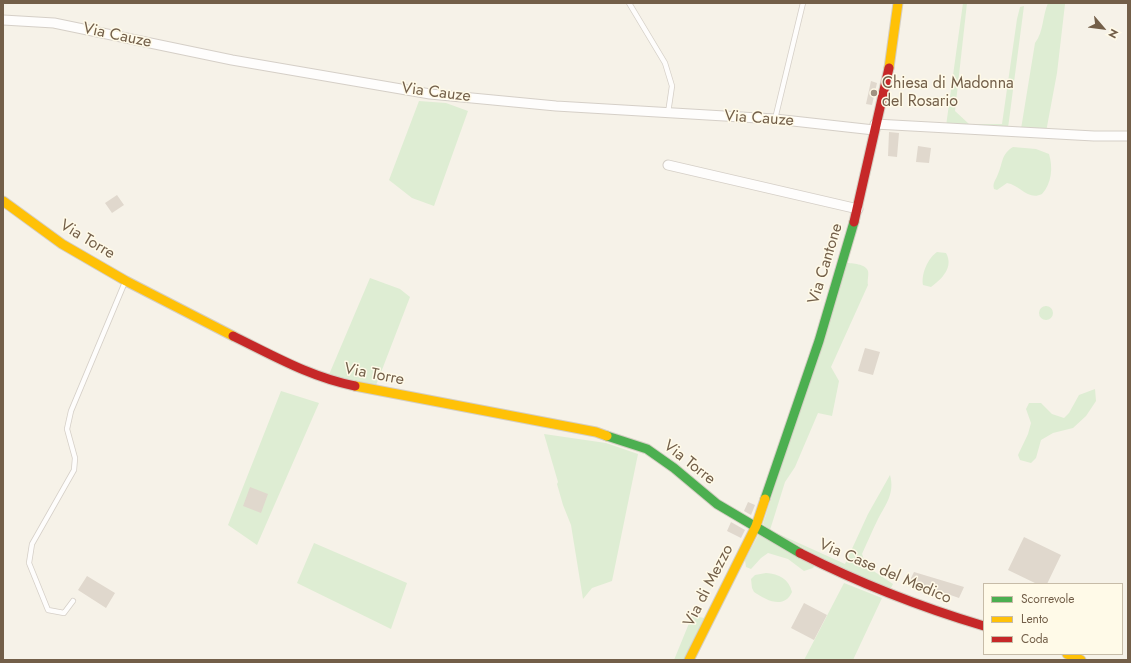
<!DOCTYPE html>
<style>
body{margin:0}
#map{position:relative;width:1131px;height:663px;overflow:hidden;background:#f6f2e8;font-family:Jost,sans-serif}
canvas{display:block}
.frame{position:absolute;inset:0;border:4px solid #735f49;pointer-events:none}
.legend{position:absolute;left:983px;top:583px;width:140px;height:72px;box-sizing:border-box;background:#fffae8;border:1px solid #c7bca8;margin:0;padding:5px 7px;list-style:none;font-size:12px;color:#735f49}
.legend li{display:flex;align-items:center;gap:8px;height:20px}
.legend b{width:20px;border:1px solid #c7bca8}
.north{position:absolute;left:1083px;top:8px;width:40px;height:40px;-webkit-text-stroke:3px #fffae8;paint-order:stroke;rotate:118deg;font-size:11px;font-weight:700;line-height:16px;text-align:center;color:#735f49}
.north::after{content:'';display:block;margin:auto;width:14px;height:18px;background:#735f49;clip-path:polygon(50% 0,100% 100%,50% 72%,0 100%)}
</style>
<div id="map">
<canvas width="1131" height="663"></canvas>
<div class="frame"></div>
<ul class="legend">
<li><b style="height:5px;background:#4caf50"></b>Scorrevole</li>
<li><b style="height:5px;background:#ffc107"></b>Lento</li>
<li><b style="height:5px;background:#c62828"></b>Coda</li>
</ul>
<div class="north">N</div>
</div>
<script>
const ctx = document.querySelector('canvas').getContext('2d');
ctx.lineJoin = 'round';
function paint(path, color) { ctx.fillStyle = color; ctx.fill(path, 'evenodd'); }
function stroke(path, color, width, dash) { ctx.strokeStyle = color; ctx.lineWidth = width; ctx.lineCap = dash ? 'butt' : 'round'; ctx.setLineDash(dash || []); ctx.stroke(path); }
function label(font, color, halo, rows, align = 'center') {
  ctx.font = font + ' Jost,sans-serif'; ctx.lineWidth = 3; ctx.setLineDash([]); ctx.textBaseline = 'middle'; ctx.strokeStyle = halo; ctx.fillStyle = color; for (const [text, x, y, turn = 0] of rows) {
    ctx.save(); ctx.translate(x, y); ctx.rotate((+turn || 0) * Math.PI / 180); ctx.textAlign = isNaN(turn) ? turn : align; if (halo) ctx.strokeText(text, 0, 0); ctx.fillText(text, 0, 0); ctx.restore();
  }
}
paint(new Path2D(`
 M 963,3 L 967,3 L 955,111 L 969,124 L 1002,124 L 1017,19 L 1020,7 L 1024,6 L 1008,128 L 946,126 Z
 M 1048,3 L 1065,4 L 1057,73 L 1046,132 L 1021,129 L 1035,43 C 1044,31 1042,17 1048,3 Z
 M 419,101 L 446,103 L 468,111 L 434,206 L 412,198 L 389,180 Z
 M 1013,147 L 1036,149 L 1049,154 C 1053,167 1052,183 1042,194 C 1028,201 1020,185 1007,183 L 997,190 L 994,189 C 992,183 996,180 998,174 C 1003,163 1001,154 1013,147 Z
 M 937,252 L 946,253 C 954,267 942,279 931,287 L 923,285 C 921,274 928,258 937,252 Z
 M 846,263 C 852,263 866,264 868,271 C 869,275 867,281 868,285 L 831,367 L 839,381 L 832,416 L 818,413 L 795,467 L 785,482 L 770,530 L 845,564 L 868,514 L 890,475 C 895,493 886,504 878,519 C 872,531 867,543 862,554 L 866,566 L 893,584 L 890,590 L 842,569 L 770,530 L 763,524 Z
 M 370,278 L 400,289 L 410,297 L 375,388 L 328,377 Z
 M1039 313a7 7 0 1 1 14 0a7 7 0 1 1-14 0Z
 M 1095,389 L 1096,401 L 1086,416 L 1073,428 L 1053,433 L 1041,440 L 1036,458 L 1031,463 L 1020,460 L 1018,455 L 1028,434 L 1031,423 L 1026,409 L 1029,403 L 1041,403 L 1052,414 L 1064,418 L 1069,413 L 1079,395 Z
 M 281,391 L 319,403 L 257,545 L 228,525 Z
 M 544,434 L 606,443 L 638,454 L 612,581 L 592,588 L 583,599 L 571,525 L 563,505 L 557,484 L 558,482 Z
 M 761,530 L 816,563 L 813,568 L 804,571 L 788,559 L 768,553 L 761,558 L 751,569 L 746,567 L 745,560 Z
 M 314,543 L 407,583 L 391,629 L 297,583 Z
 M 766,573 C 779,574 789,579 792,592 C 784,610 766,600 754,592 L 752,588 L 751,579 L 755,575 Z
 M 844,583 L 882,598 L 853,660 L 804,660 Z
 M 692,616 L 705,618 L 684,660 L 674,660 Z`), '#deedd3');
paint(new Path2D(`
 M 871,81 L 877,83 L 872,105 L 866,104 Z
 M 889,132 L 899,133 L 897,157 L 888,156 Z
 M 918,146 L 931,148 L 929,163 L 916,162 Z
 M 117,195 L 124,205 L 112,213 L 105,203 Z
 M 865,348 L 880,352 L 873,375 L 858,371 Z
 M 250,487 L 268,494 L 261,513 L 243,506 Z
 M 748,502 L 755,505 L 751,515 L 744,511 Z
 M 731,522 L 745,530 L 741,538 L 727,531 Z
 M 1024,537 L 1061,555 L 1047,584 L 1037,584 L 1008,570 Z
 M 914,572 L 964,587 L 959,598 L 939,591 L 937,594 L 908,584 Z
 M 87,576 L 115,593 L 106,608 L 78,590 Z
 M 804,603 L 827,615 L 814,640 L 791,628 Z`), '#e0d8cd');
const lane = new Path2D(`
 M 629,3 L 665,63 L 672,86 L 668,113
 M 775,119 L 803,3
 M 73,601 L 64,613 L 48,610 L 29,563 L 32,544 L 74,470 L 75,458 L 67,429 L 71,411 L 125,282`);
const street = new Path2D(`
 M 3,20 L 54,23 L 232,60 L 430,94 L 556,106 L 775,119 L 874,130
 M 875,124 L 1094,136 L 1128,136
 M 668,165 L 858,209`);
const fast = new Path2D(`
 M 607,436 L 647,449 L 674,468 L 717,504 L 800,553
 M 765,499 L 819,341 L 854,222`);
const slow = new Path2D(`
 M 889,68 L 898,3
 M 3,201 L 62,244 L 126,281 L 233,336
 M 355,386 L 596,432 L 607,436
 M 1067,654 L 1081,660
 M 689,660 L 756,526 L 765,499`);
const jam = new Path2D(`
 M 854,222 L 889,68
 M 233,336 C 274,356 310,377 355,386
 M 800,553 C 859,583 920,607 984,626`);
stroke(lane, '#d5cfc7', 6);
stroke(street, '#d5cfc7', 11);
stroke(fast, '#d4cec3', 11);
stroke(slow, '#d4cec3', 11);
stroke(jam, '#d4cec3', 11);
stroke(lane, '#fefdfc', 4.5);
stroke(street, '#fefdfc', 9);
stroke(fast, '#4caf50', 9);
stroke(slow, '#ffc107', 9);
stroke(jam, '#c62828', 9);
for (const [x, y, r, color] of [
 [874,93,4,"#a19281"]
]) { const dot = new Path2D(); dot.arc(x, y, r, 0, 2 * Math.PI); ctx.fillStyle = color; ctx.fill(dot); stroke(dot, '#fffae8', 1.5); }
label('16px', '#735f49', '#fffae8', [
 ["Via Cauze",117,36,12],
 ["Via Cauze",436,93,7],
 ["Via Cauze",759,119,4],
 ["Via Torre",87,240,31],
 ["Via Cantone",826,264,-73],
 ["Via Torre",374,375,11],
 ["Via Torre",689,463,38],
 ["Via Case del Medico",885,572,23],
 ["Via di Mezzo",709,586,-63]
]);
label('16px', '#735f49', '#fffae8', [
 ["Chiesa di Madonna",882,84],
 ["del Rosario",882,102]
], 'left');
</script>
